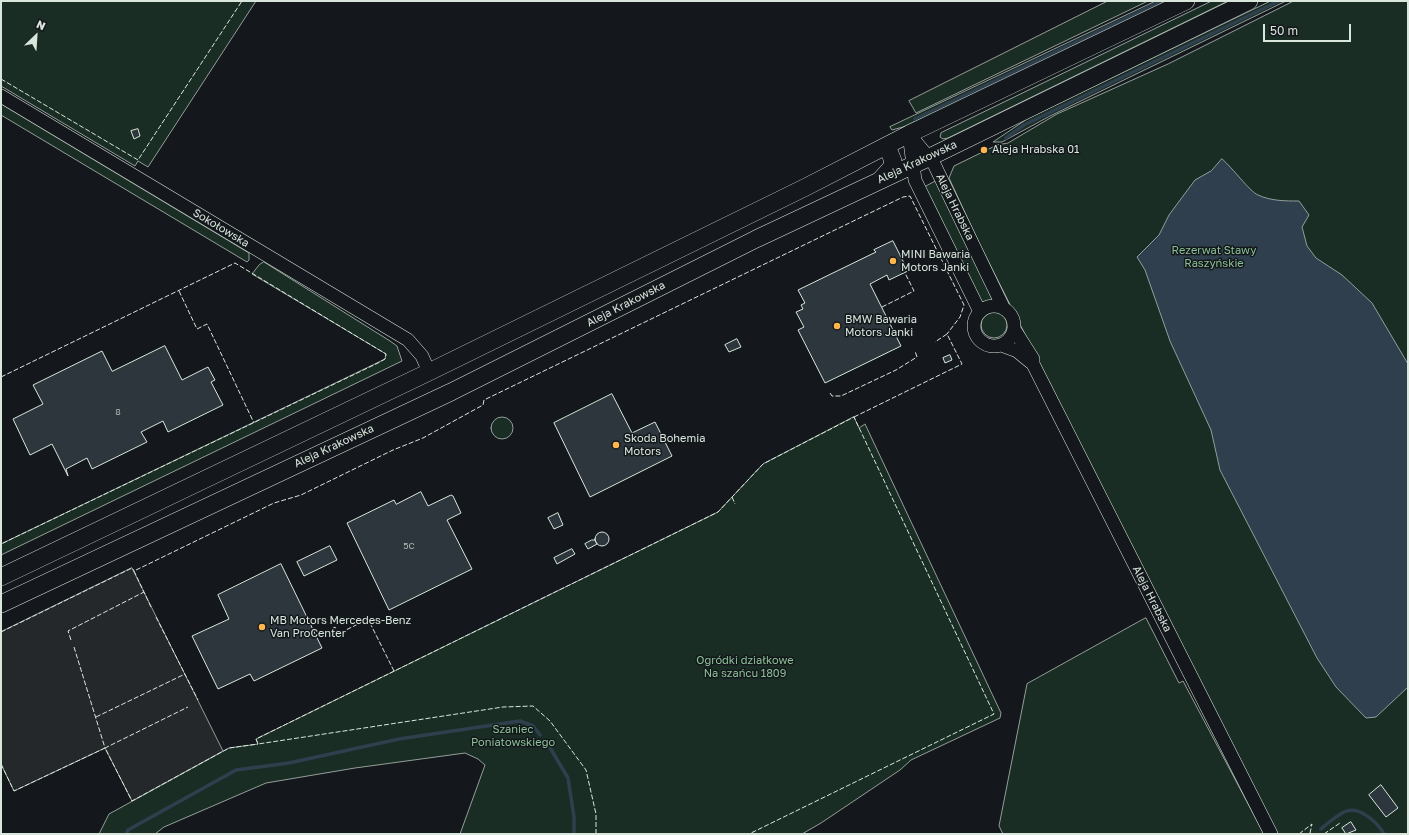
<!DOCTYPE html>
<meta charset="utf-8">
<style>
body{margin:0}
#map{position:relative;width:1409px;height:835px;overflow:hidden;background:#14181c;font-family:"Golos Text",sans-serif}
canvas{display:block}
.frame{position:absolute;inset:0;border:2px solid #d8e6dc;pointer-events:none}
.north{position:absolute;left:16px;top:16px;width:40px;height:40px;-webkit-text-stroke:3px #14181c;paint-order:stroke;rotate:25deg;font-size:11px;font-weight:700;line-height:16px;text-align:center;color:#d8e6dc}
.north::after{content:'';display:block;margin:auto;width:14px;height:18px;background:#d8e6dc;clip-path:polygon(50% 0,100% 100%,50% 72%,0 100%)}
.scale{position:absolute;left:1263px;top:24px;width:88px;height:18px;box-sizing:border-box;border:2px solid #d8e6dc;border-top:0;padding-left:5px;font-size:12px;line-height:14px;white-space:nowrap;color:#d8e6dc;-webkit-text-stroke:3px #14181c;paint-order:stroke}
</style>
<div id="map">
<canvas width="1409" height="835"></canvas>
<div class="frame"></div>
<div class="north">N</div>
<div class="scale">50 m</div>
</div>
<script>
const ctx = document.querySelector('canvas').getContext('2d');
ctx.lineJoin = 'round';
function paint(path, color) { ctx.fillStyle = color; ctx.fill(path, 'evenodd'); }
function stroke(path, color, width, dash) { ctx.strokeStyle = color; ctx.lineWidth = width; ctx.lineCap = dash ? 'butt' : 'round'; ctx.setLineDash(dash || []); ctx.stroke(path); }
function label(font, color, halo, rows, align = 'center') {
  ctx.font = font + ' "Golos Text",sans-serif'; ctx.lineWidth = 3; ctx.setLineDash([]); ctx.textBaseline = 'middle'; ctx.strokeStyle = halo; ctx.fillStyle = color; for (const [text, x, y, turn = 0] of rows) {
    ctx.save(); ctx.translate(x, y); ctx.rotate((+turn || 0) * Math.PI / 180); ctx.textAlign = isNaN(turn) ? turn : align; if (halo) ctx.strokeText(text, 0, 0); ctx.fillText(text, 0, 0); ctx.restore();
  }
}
const green = new Path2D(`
 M 1,1 L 256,1 L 148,167 L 138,161 L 135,166 L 1,86 Z
 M 1108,1 L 1148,1 L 916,113 L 909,101 Z
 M 1156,1 L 1169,1 L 1056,53 L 903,127 L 892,130 L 890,127 Z
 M 1212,1 L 1228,1 L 948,138 L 943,139 L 940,137 L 941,133 Z
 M 1271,1 L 1286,1 L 1050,116 L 1002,142 L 993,142 L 1027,119 Z
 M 1294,1 L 1408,1 L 1408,834 L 1277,834 L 979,243 L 949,178 L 954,166 L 997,145 L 1008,143 L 1057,114 L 1168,64 Z
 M 1,104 L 249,253 L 249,260 L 247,262 L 1,115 Z
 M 936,181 L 996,303 L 982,305 L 925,187 Z
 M 264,262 L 390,341 L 397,346 L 402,361 L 1,555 L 1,544 L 385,359 L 386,354 L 252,274 L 259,265 Z
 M981 325a13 13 0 1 1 26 0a13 13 0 1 1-26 0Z
 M491 428a11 11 0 1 1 22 0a11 11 0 1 1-22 0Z
 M 854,417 L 859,428 L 865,424 L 1001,713 L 1000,718 L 911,760 L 900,770 L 821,823 L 802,834 L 460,834 L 485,765 L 478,759 L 465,753 L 355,768 L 266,783 L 164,827 L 155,834 L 99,834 L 109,814 L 229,748 L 258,744 L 256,739 L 718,512 L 763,464 Z
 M 1146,618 L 1179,683 L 1183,681 L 1264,834 L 1003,834 L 999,826 L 1027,684 Z`);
paint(green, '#1a2d24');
stroke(green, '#939e99', 1);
const parking = new Path2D(`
 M 132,568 L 223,751 L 132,801 L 105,748 L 14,791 L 1,764 L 1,632 Z`);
paint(parking, '#24282b');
stroke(parking, '#939e99', 1);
const water = new Path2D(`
 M 1222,159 C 1233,168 1249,191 1258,195 C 1271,201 1285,201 1299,201 L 1309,215 L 1302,227 L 1307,246 L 1316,258 L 1342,275 L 1372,303 L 1408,364 L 1408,687 L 1376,717 L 1366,718 L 1336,687 L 1317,658 L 1220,470 L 1211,430 L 1170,341 L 1145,270 L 1137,257 L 1159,235 L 1169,215 L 1195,180 L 1211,171 Z`);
paint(water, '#2f3f4d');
stroke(water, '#939e99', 1);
stroke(new Path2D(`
 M 915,119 L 1162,1
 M 1006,138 L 1024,125 L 1279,1
 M 549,746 L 568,778 L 574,817 L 574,834
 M 1321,829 C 1328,823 1336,816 1344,812 C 1359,805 1377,822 1384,834
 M 126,834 L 128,830 L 236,770 L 289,763 L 399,739 L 520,721 L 533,726 L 540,735`), '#2f3f4d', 3.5);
const building = new Path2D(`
 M 138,129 L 140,136 L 134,139 L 131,131 Z
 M 893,241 L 908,271 L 889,280 L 887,275 L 870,284 L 901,346 L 825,383 L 798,330 L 804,327 L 796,312 L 803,309 L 801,305 L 805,303 L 798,290 L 876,252 L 874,250 Z
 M 737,339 L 741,347 L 729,352 L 725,345 Z
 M 165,346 L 182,380 L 208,367 L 215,380 L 211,382 L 223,405 L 168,432 L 163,421 L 141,432 L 147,442 L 92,469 L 87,458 L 66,469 L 68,476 L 52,444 L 30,455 L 13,419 L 43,404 L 33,385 L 102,351 L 112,371 Z
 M 950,355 L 952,360 L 945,363 L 943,358 Z
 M 612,394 L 632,433 L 655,422 L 672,456 L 590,497 L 554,423 Z
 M 421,492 L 428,506 L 451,495 L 453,496 L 461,513 L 447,520 L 472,569 L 389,610 L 347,523 L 394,500 L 396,504 Z
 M 558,513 L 563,525 L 554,529 L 548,518 Z
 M595 539a7 7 0 1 1 14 0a7 7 0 1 1-14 0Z
 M 592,540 L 595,540 L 597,544 L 588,549 L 585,544 Z
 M 330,546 L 337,560 L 304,576 L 297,562 Z
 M 572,549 L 575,554 L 557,564 L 554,558 Z
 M 281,564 L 322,648 L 254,681 L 250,674 L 218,689 L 192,636 L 229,619 L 218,595 Z
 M 1381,785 L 1398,808 L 1386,817 L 1369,795 Z
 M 1351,822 L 1356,830 L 1346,834 L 1342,828 Z`);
paint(building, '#2c363c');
stroke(building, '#d8e6dc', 1);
const minor = new Path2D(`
 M 1,96 L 408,340 L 422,356 L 429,372
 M 909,134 L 934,164 L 1004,309
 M 909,134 L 915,180 L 980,312
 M974 326a20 20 0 1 1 40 0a20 20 0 1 1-40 0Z
 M 1014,329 L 1033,359 L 1033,364 L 1271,834
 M 1001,345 L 1017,351 L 1033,364`);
const major = new Path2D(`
 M 881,179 L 891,168 L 893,161 L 887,146
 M 1,577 L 429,372 L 806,187 L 909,134 L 1186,1
 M 1,604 L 451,392 L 756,239 L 930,157 L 1249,1`);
stroke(minor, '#d8e6dc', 14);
stroke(major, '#d8e6dc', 18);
stroke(minor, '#14181c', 13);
stroke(major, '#14181c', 17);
stroke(new Path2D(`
 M 1,79 L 138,160 L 242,1
 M 179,291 L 197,329 L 207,324 L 254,423
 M 882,307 L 914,291 L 905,273
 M 1,377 L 235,263 L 386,354 L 385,359 L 378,363 L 1,544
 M 830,393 L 832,396 L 841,396 L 896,370 L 917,357 L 915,351
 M 854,417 L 962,364 L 947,334 L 935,342
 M 732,497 L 735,504
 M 151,607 L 134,571 L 274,503 L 301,495 L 393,450 L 423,438 L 483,405 L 484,400 L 903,197 L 910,196 L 964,305 L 960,317 L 947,334
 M 156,617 L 198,700
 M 332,629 L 335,627 L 338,634 L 368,619 L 394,671
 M 1,632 L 132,568 L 134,571
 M 71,640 L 68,631 L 144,592
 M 74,647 L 105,748 L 188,707
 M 96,717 L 185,674
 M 1,764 L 14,791 L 105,748 L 132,801 L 229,748 L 258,744
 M 596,834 L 596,814 L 586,770 L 550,721 L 533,706 L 503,707 L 258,744 L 256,739 L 718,512 L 763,464 L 854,417 L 994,714 L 749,834
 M 1299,834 L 1312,824 L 1310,833 L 1311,834
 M 1324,834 L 1340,823`), '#d8e6dc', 1, [5, 2]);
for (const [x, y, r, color] of [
 [984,150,4,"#ffb74d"],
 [893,261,4,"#ffb74d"],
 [837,326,4,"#ffb74d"],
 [616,445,4,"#ffb74d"],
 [262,627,4,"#ffb74d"]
]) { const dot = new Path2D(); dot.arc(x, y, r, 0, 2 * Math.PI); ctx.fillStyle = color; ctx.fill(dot); stroke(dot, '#14181c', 1.5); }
label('9px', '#adbab4', null, [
 ["8",118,412],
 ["5C",409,546]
]);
label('11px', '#d8e6dc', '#14181c', [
 ["Aleja Hrabska 01",992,150],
 ["MINI Bawaria",901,255],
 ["Motors Janki",901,268],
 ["BMW Bawaria",845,320],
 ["Motors Janki",845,333],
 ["Skoda Bohemia",624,439],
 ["Motors",624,452],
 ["MB Motors Mercedes-Benz",270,621],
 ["Van ProCenter",270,634]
], 'left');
label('11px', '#d8e6dc', '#14181c', [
 ["Aleja Krakowska",917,162,-25],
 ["Aleja Hrabska",955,207,64],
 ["Sokołowska",221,228,31],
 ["Aleja Krakowska",626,304,-27],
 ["Aleja Krakowska",334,446,-25],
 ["Aleja Hrabska",1152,599,63]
]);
label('11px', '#8ac095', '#14181c', [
 ["Rezerwat Stawy",1214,251],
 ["Raszyńskie",1214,264],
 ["Ogródki działkowe",745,661],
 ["Na szańcu 1809",745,674],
 ["Szaniec",513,730],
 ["Poniatowskiego",513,743]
]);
</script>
